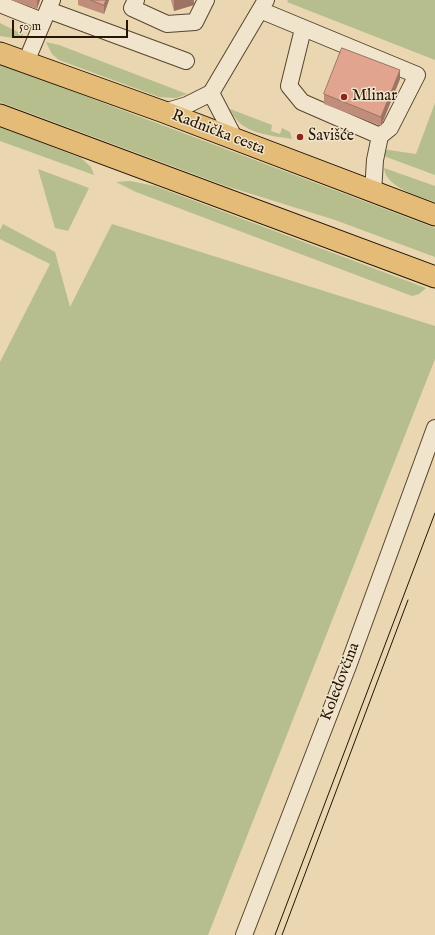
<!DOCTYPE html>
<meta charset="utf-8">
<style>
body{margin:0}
#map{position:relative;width:435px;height:935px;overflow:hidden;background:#ead6b0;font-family:"IM FELL English",serif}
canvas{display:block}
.scale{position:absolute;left:12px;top:20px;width:116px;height:18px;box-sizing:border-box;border:2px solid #241603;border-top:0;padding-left:5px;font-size:12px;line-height:14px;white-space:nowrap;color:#241603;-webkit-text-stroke:3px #f1e4cc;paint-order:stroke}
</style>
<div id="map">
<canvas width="435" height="935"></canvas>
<div class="scale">50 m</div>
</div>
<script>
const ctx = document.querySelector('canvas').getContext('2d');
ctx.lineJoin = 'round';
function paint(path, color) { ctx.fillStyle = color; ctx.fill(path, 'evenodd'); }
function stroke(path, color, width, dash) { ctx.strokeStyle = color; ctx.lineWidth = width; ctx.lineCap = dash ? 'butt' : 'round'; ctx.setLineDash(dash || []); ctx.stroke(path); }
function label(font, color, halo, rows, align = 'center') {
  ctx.font = font + ' "IM FELL English",serif'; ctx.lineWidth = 3; ctx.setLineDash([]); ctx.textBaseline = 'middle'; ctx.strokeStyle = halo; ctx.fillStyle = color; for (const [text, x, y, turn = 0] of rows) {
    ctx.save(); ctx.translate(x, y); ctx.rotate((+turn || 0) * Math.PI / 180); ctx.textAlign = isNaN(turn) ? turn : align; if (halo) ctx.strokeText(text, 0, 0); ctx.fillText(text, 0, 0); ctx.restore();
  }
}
paint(new Path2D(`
 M 288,0 L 435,0 L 435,60 L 287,2 Z
 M 0,23 L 24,35 L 14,38 L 0,36 Z
 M 46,42 L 59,45 L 187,94 L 176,98 L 159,97 L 59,60 L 52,54 Z
 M 0,64 L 435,228 L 435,257 L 335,220 L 226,186 L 0,102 Z
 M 435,103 L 435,175 L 381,155 L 382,149 L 416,154 Z
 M 230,109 L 272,125 L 271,131 L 280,134 L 282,128 L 290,132 L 292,139 C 269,135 240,134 230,109 Z
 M 0,127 L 81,158 L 91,167 L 94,175 L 0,141 Z
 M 384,168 L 435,186 L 435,202 C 419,196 386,188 384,168 Z
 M 38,169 L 89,188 L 68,231 L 55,228 Z
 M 130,181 L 155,186 L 426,288 L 419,294 L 412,296 L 136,192 L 116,182 Z
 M 3,224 L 55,252 L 70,307 L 112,224 L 435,326 L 435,359 L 208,935 L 0,935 L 0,362 L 50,264 L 0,239 L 0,230 Z`), '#b5be8c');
const minor = new Path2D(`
 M 136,0 L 132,8 L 167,24 L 195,22 L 206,0
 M 0,4 L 42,21
 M 48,10 L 186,61
 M 260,10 L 417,75 L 390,128 L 380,136 L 375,160 L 373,192
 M 303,29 L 289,86 L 302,102 L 380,136
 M 26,62 L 52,0
 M 211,93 L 235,139
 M 164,112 L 187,105 L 211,93 L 266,0
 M 244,935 L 348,666 L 435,428`);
const major = new Path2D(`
 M 0,53 L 164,112 L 435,215
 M 0,115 L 435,277`);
stroke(minor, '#56462e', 18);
stroke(major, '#241603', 23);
stroke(minor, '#f1e4cc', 16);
stroke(major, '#e5bb78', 21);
stroke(new Path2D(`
 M 275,935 L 435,513
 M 282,935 L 408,600`), '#241603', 1);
paint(new Path2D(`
 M 11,0 L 40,0 L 37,9 Z
 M 78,0 L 109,0 L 104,14 L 78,5 Z
 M 171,0 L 194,0 L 194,5 L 174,11 Z
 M 400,79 L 381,126 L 324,104 L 324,94 Z`), '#c18d7b');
paint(new Path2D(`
 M 37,0 L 40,0 L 37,9 Z
 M 106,0 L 109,0 L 104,14 L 104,5 Z
 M 174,0 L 194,0 L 194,5 L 174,11 Z
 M 400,70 L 400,79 L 381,126 L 381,117 Z`), '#9d7364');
const building = new Path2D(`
 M 91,0 L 106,0 L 104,5 Z
 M 342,48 L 400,70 L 381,117 L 324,94 Z`);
paint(building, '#e0a48f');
stroke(building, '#9d7364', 1);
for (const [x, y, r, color] of [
 [344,97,4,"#8f2418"],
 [300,137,4,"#8f2418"]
]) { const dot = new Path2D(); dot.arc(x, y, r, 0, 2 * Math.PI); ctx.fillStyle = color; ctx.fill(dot); stroke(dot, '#f1e4cc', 1.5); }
label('16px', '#241603', '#f1e4cc', [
 ["Mlinar",352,97],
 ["Savišće",308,137]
], 'left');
label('16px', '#241603', '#f1e4cc', [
 ["Radnička cesta",218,133,21],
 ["Koledovčina",341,682,-69]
]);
</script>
